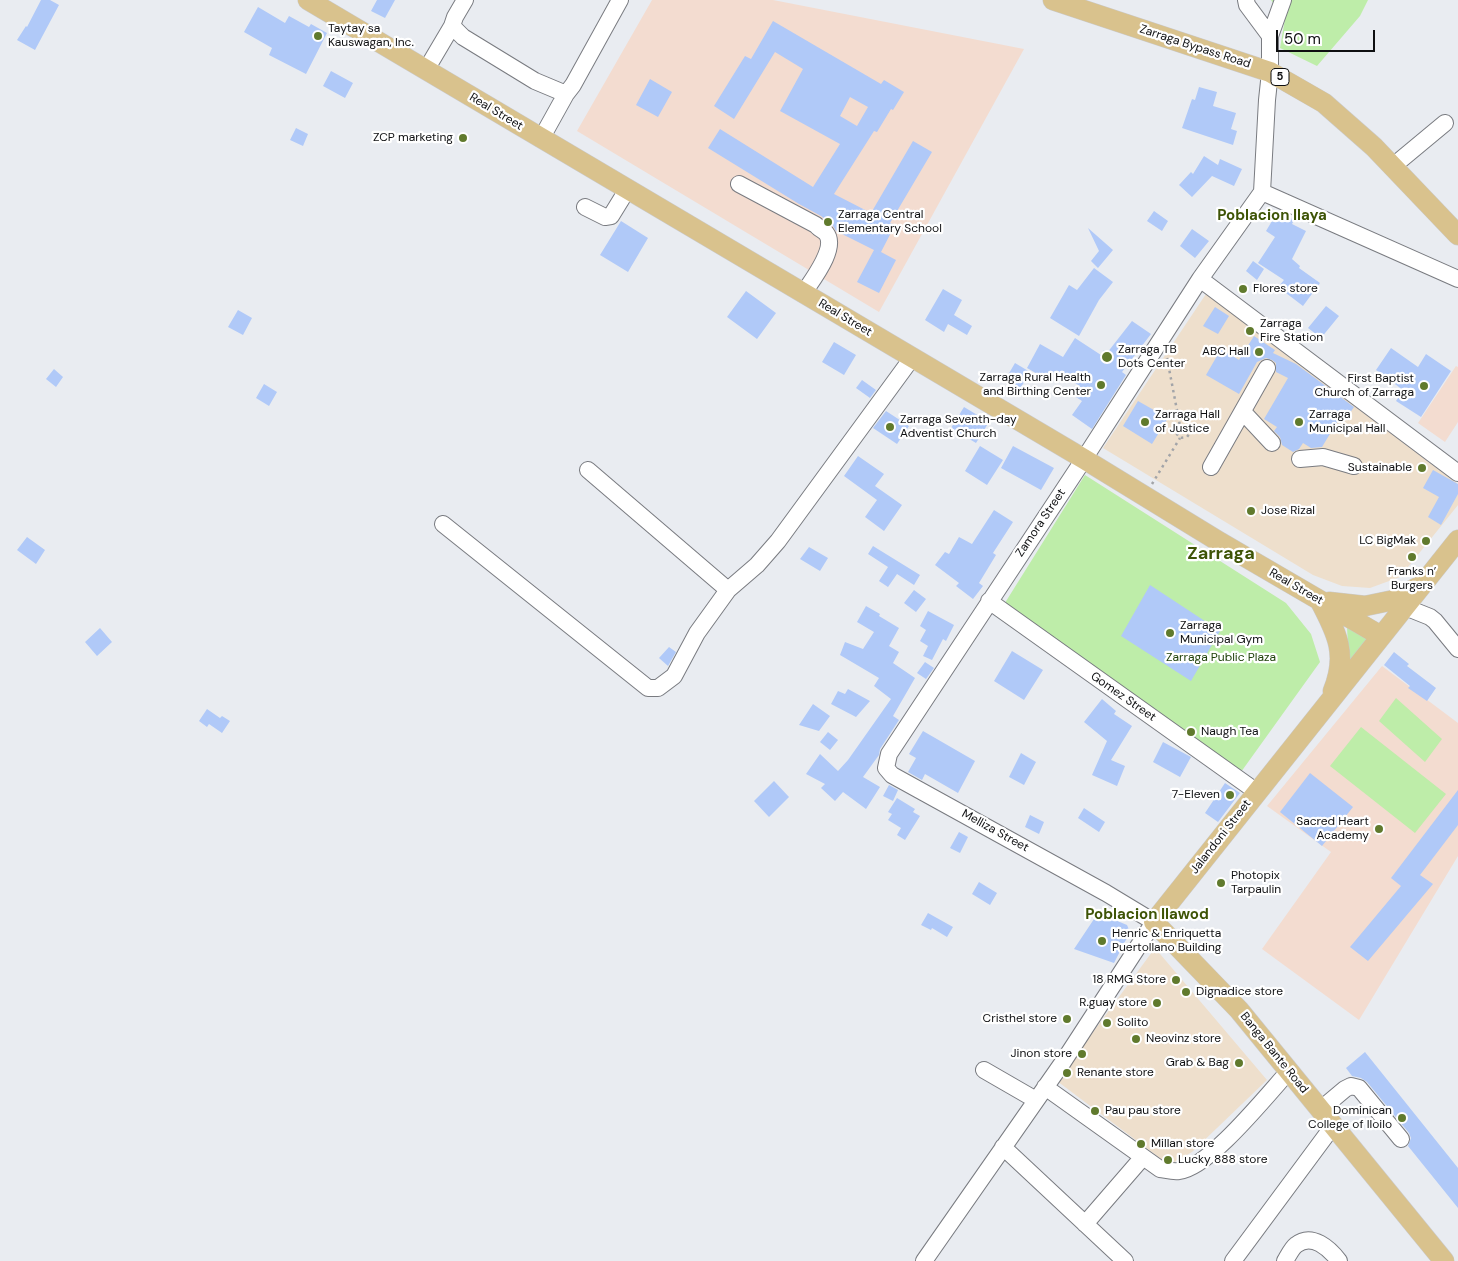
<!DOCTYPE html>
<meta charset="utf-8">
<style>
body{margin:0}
#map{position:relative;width:1458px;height:1261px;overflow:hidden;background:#e9ecf1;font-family:"DM Sans",sans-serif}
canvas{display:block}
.scale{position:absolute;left:1276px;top:30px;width:99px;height:22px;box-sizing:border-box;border:2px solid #0e0f11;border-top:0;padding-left:6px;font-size:15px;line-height:18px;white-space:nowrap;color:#0e0f11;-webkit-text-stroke:4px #fff;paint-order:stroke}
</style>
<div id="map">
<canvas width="1458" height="1261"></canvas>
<div class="scale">50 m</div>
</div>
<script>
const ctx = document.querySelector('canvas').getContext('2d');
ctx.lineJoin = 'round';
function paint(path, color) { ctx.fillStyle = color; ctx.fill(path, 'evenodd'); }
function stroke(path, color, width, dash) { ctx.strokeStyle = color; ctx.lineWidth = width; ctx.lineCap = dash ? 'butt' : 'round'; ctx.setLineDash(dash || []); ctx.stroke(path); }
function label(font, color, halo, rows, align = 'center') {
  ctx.font = font + ' "DM Sans",sans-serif'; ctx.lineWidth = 4.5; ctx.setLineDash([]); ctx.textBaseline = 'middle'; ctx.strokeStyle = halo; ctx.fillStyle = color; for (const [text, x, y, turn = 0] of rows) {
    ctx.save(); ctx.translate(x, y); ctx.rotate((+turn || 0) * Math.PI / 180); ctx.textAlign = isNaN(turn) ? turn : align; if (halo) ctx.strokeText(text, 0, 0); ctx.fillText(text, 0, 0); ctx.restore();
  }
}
paint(new Path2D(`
 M 1206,294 L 1458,484 L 1458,505 L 1400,577 L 1370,588 L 1342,586 L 1313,575 L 1103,448 Z
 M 1155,948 L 1267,1080 L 1192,1152 L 1169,1165 L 1057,1081 Z`), '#eedfcc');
paint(new Path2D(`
 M 652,0 L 773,0 L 1024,49 L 879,312 L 577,131 Z
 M 1456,366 L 1458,367 L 1458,422 L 1445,442 L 1418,423 Z
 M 1382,666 L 1458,723 L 1458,856 L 1359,1020 L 1262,949 L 1331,852 L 1267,806 Z`), '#f3dcd0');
paint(new Path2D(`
 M 1271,0 L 1368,0 L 1360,16 L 1317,66 L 1280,48 L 1285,19 Z
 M 1085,475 L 1286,603 L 1311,634 L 1320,662 L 1241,772 L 1003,606 Z
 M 1347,627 L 1368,639 L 1349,664 Z
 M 1396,698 L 1442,739 L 1425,762 L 1379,721 Z
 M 1361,727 L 1446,794 L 1415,833 L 1330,766 Z`), '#beeda9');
paint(new Path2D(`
 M 41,0 L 50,0 L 59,5 L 35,50 L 17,40 L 26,26 L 27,27 Z
 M 377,0 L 395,0 L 385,18 L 371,11 Z
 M 258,7 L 285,23 L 289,16 L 309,27 L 311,24 L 327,33 L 306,74 L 269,55 L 272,48 L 244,32 Z
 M 773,21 L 881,84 L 884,80 L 904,92 L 893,110 L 891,109 L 877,132 L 874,131 L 834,194 L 871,213 L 913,141 L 932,152 L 890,223 L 895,225 L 881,252 L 896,260 L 879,293 L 857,282 L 874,250 L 836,231 L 833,226 L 821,216 L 799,204 L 708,148 L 720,129 L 813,187 L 840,144 L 780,111 L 803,69 L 775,52 L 734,119 L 714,106 L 745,56 L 751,59 ZM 850,97 L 868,107 L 857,126 L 840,116 Z
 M 331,71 L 353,83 L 345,98 L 323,86 Z
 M 650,79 L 672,92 L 658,117 L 636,105 Z
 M 1199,87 L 1217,92 L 1213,106 L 1236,113 L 1231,129 L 1237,131 L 1233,145 L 1182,128 L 1192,99 L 1195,100 Z
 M 296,128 L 308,134 L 303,146 L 290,140 Z
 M 1204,156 L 1218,165 L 1220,159 L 1242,169 L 1234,186 L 1212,176 L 1192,197 L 1179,185 L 1191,172 L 1193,174 Z
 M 1154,211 L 1168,221 L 1162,231 L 1147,221 Z
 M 1278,211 L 1294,220 L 1292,224 L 1306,231 L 1292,259 L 1300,266 L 1299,268 L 1320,283 L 1303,306 L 1278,287 L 1284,280 L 1258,263 L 1275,237 L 1266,231 Z
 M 621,221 L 648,238 L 628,272 L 600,255 Z
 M 1088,228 L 1113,250 L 1098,268 L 1091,261 L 1099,251 Z
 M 1192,229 L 1209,241 L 1195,258 L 1180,246 Z
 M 1253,261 L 1264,269 L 1257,280 L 1246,271 Z
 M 1094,268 L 1113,282 L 1099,300 L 1079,336 L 1050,318 L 1069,285 L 1077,290 Z
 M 943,289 L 962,300 L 954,315 L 972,326 L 967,335 L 948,324 L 944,332 L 925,320 Z
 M 746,291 L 776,313 L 757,339 L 727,317 Z
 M 1326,306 L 1339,316 L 1321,338 L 1308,328 Z
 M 1215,307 L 1229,316 L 1218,334 L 1203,326 Z
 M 238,310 L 252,318 L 243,335 L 228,327 Z
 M 1132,321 L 1151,334 L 1122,372 L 1126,375 L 1092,429 L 1072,415 L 1082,401 L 1073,395 L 1080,386 L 1054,371 L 1048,380 L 1027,368 L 1040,344 L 1063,357 L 1075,338 L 1101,355 L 1104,350 L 1107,353 Z
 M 1254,336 L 1275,350 L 1273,353 L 1296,364 L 1354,407 L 1347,417 L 1342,414 L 1322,447 L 1311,448 L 1303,443 L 1299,449 L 1293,452 L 1282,445 L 1280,437 L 1274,431 L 1277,427 L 1264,419 L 1288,378 L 1276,372 L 1276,363 L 1272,360 L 1266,358 L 1257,362 L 1239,394 L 1206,375 L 1221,349 L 1239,360 Z
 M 834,342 L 856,355 L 844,375 L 822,362 Z
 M 1391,348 L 1418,367 L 1426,354 L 1451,371 L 1421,417 L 1396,401 L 1403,390 L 1376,370 Z
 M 1015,363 L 1030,372 L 1020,389 L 1005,380 Z
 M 54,369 L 63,377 L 56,387 L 46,379 Z
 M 862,380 L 876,390 L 870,398 L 856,388 Z
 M 264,384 L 277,392 L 269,406 L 256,398 Z
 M 1138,401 L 1168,418 L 1152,444 L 1123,426 Z
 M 964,407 L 989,422 L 976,443 L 951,428 Z
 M 886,411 L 909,426 L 897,444 L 873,428 Z
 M 980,446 L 1003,460 L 987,485 L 965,471 Z
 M 1013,446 L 1054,468 L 1041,490 L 1001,468 Z
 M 858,456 L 884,474 L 875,486 L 902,505 L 884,531 L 865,517 L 877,500 L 844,476 Z
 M 1433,470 L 1458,484 L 1458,494 L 1441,525 L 1428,517 L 1439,497 L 1423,488 Z
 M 994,510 L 1013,522 L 993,553 L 996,555 L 979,583 L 983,586 L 973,599 L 956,586 L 959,583 L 935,565 L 945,552 L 949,554 L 959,537 L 972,544 Z
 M 27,537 L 45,550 L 36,564 L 17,550 Z
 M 873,546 L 920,575 L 914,585 L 897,574 L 888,587 L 879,581 L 888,567 L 868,554 Z
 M 809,547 L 828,558 L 820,571 L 800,559 Z
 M 1150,585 L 1220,631 L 1191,681 L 1121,636 Z
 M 914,590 L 926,599 L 916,612 L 904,603 Z
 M 866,606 L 880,614 L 879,616 L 899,628 L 889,646 L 899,652 L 893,663 L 915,678 L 893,716 L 899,720 L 880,749 L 879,755 L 863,777 L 880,787 L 866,809 L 843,792 L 835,801 L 821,788 L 825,784 L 806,774 L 820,754 L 838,771 L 848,760 L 891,699 L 874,686 L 879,678 L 840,655 L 845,642 L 863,649 L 874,632 L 857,622 Z
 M 928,611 L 954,625 L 946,641 L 943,639 L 932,660 L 923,656 L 928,646 L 920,641 L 926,630 L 920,626 Z
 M 100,628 L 112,642 L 97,656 L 85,642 Z
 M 669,647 L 676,652 L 668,666 L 659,658 Z
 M 1012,651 L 1043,670 L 1024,700 L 994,681 Z
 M 1394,652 L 1409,664 L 1407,666 L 1436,688 L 1427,701 L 1408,688 L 1410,686 L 1384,665 Z
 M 925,662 L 934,668 L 926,679 L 917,673 Z
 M 848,689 L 870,701 L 856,717 L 831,704 L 838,691 L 845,694 Z
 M 1102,699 L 1116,711 L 1114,714 L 1132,726 L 1111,760 L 1125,766 L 1117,786 L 1092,775 L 1107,741 L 1084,722 Z
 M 813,704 L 830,716 L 819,731 L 799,725 Z
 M 207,709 L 220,718 L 222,716 L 230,721 L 222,733 L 209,724 L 207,727 L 199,721 Z
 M 923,731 L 975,761 L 958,793 L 925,774 L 922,780 L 908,772 L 916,758 L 909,754 Z
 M 828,732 L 838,740 L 830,750 L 820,742 Z
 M 1163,742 L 1191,757 L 1180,777 L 1153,762 Z
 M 1021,753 L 1036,762 L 1024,785 L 1009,777 Z
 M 1310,773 L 1353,807 L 1322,846 L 1280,812 Z
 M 774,781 L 789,797 L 769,817 L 754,801 Z
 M 1225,783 L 1240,793 L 1218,822 L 1205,813 Z
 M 889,785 L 898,790 L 893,801 L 883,796 Z
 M 1458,790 L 1458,825 L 1420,875 L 1433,884 L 1368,961 L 1350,947 L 1401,886 L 1391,878 Z
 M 897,798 L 915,809 L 913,812 L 920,816 L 905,840 L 897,835 L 901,828 L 888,820 L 892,814 L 888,812 Z
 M 1084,808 L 1105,822 L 1099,832 L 1078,818 Z
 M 1030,815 L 1044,822 L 1039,834 L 1025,827 Z
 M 959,832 L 968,837 L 960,853 L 950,848 Z
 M 979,882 L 997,893 L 990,905 L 972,894 Z
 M 928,913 L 953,927 L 947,937 L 932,928 L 931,930 L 921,925 Z
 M 1098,913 L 1127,925 L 1130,932 L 1114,963 L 1074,949 Z
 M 1365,1052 L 1458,1168 L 1458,1208 L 1408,1146 L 1411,1138 L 1409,1133 L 1367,1082 L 1361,1078 L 1352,1076 L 1346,1068 Z`), '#b0c9f8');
const minor = new Path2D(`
 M 465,0 L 455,17 L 452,26 L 463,37 L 535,81 L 566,94 L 573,85 L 620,0
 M 1246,0 L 1247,5 L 1270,36 L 1270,72 L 1267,100 L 1262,192
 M 1270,36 L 1283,0
 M 426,70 L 452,26
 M 541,139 L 566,94
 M 1392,167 L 1445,123
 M 739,184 L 816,225 C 818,228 823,230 826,233 C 838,248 812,280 803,294
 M 585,207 L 605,217 L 611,216 L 627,190
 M 1200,279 L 1458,473
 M 1243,412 L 1272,443
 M 1300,459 L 1323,457 L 1354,466
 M 1211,467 L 1267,368
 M 588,470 L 728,590
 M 443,524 L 648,688 L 658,688 L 674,676 L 697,633 L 728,590 L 757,565 L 778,541 L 912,358
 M 989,601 L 1257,792
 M 1405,607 L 1430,617 L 1435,621 L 1458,649
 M 984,1070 L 1036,1100
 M 1045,1087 L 1160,1169 C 1167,1170 1173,1172 1179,1171 C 1209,1168 1267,1095 1289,1071
 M 1320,1110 L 1345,1089 L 1351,1086 L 1359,1088 L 1401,1139
 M 1003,1147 L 1125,1261
 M 1085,1224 L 1143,1157
 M 924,1261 L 1063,1062 L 1154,922 L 1106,893 L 892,775 L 886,768 L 889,754 L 1084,459 L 1200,279 L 1262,192 L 1458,279
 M 1233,1261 L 1333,1126
 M 1285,1261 C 1288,1256 1292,1248 1296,1245 C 1312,1232 1330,1249 1339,1261`);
const major = new Path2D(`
 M 308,0 L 1084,459 L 1218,541 L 1381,636
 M 1053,0 L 1270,72 L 1324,103 L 1374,147 L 1458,235
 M 1320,601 C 1337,633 1348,655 1333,691
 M 1329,602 L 1365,606 L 1394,600 L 1416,588
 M 1444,1261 L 1239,1010 L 1154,922 L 1458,540`);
stroke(minor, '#797b80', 18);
stroke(major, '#cacacb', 21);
stroke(new Path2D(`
 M 1167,358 L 1180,426 L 1176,433 L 1180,438 L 1187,437 L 1190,433 L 1188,427 L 1184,425 L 1180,426
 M 1152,484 L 1180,438`), '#a2a4a8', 2.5, [2.5, 4]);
stroke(minor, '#fff', 16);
stroke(major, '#d9c28d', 20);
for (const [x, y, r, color] of [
 [318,36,5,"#607a2d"],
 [463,138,5,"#607a2d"],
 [828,222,5,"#607a2d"],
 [1243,289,5,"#607a2d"],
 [1250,331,5,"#607a2d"],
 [1259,352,5,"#607a2d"],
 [1107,357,6,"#607a2d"],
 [1101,385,5,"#607a2d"],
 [1424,386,5,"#607a2d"],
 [1145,422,5,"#607a2d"],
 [1299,422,5,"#607a2d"],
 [890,427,5,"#607a2d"],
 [1422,468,5,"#607a2d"],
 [1251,511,5,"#607a2d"],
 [1426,541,5,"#607a2d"],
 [1412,557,5,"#607a2d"],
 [1170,633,5,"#607a2d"],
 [1191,732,5,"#607a2d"],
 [1230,795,5,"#607a2d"],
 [1379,829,5,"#607a2d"],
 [1221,883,5,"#607a2d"],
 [1102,941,5,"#607a2d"],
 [1176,980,5,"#607a2d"],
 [1186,992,5,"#607a2d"],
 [1157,1003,5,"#607a2d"],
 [1067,1019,5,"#607a2d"],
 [1107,1023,5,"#607a2d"],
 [1136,1039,5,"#607a2d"],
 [1082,1054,5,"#607a2d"],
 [1239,1063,5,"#607a2d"],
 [1067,1073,5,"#607a2d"],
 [1095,1111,5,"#607a2d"],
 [1402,1118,5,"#607a2d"],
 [1141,1144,5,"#607a2d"],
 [1168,1160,5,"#607a2d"]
]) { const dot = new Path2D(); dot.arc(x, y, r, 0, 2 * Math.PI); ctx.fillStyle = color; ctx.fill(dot); stroke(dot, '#fff', 2); }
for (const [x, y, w] of [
 [1280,77,18]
]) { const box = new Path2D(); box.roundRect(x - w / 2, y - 8.5, w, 17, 4); ctx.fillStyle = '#fff'; ctx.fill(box); stroke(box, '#0e0f11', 1); }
label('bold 11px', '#0e0f11', null, [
 ["5",1280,77]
]);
label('12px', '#0e0f11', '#fff', [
 ["Taytay sa",328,29],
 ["Kauswagan, Inc.",328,43],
 ["ZCP marketing",453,138,"right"],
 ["Zarraga Central",838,215],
 ["Elementary School",838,229],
 ["Flores store",1253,289],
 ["Zarraga",1260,324],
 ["Fire Station",1260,338],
 ["Zarraga TB",1118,350],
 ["Dots Center",1118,364],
 ["ABC Hall",1249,352,"right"],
 ["Zarraga Rural Health",1091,378,"right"],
 ["and Birthing Center",1091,392,"right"],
 ["First Baptist",1414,379,"right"],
 ["Church of Zarraga",1414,393,"right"],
 ["Zarraga Hall",1155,415],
 ["of Justice",1155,429],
 ["Zarraga",1309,415],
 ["Municipal Hall",1309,429],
 ["Zarraga Seventh-day",900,420],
 ["Adventist Church",900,434],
 ["Sustainable",1412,468,"right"],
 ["Jose Rizal",1261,511],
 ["LC BigMak",1416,541,"right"],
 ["Franks n’",1412,572,"center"],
 ["Burgers",1412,586,"center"],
 ["Zarraga",1180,626],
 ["Municipal Gym",1180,640],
 ["Naugh Tea",1201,732],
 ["7-Eleven",1220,795,"right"],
 ["Sacred Heart",1369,822,"right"],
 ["Academy",1369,836,"right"],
 ["Photopix",1231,876],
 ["Tarpaulin",1231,890],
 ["Henric & Enriquetta",1112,934],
 ["Puertollano Building",1112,948],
 ["18 RMG Store",1166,980,"right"],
 ["Dignadice store",1196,992],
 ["R.guay store",1147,1003,"right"],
 ["Cristhel store",1057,1019,"right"],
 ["Solito",1117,1023],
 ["Neovinz store",1146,1039],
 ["Jinon store",1072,1054,"right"],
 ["Grab & Bag",1229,1063,"right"],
 ["Renante store",1077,1073],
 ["Pau pau store",1105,1111],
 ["Dominican",1392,1111,"right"],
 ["College of Iloilo",1392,1125,"right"],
 ["Millan store",1151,1144],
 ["Lucky 888 store",1178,1160]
], 'left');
label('12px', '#0e0f11', '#fff', [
 ["Zarraga Bypass Road",1195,47,18],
 ["Real Street",496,112,31],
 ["Real Street",845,318,31],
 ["Zamora Street",1041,523,-56],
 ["Real Street",1296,587,30],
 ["Gomez Street",1123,697,35],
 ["Melliza Street",995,831,29],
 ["Jalandoni Street",1221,837,-52],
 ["Banga Bante Road",1274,1053,51]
]);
label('12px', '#1f410a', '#fff', [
 ["Zarraga Public Plaza",1221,658]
]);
label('bold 15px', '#3e5406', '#fff', [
 ["Poblacion Ilaya",1272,216],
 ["Poblacion Ilawod",1147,915]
]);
label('bold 18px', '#3e5406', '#fff', [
 ["Zarraga",1221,554]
]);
</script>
